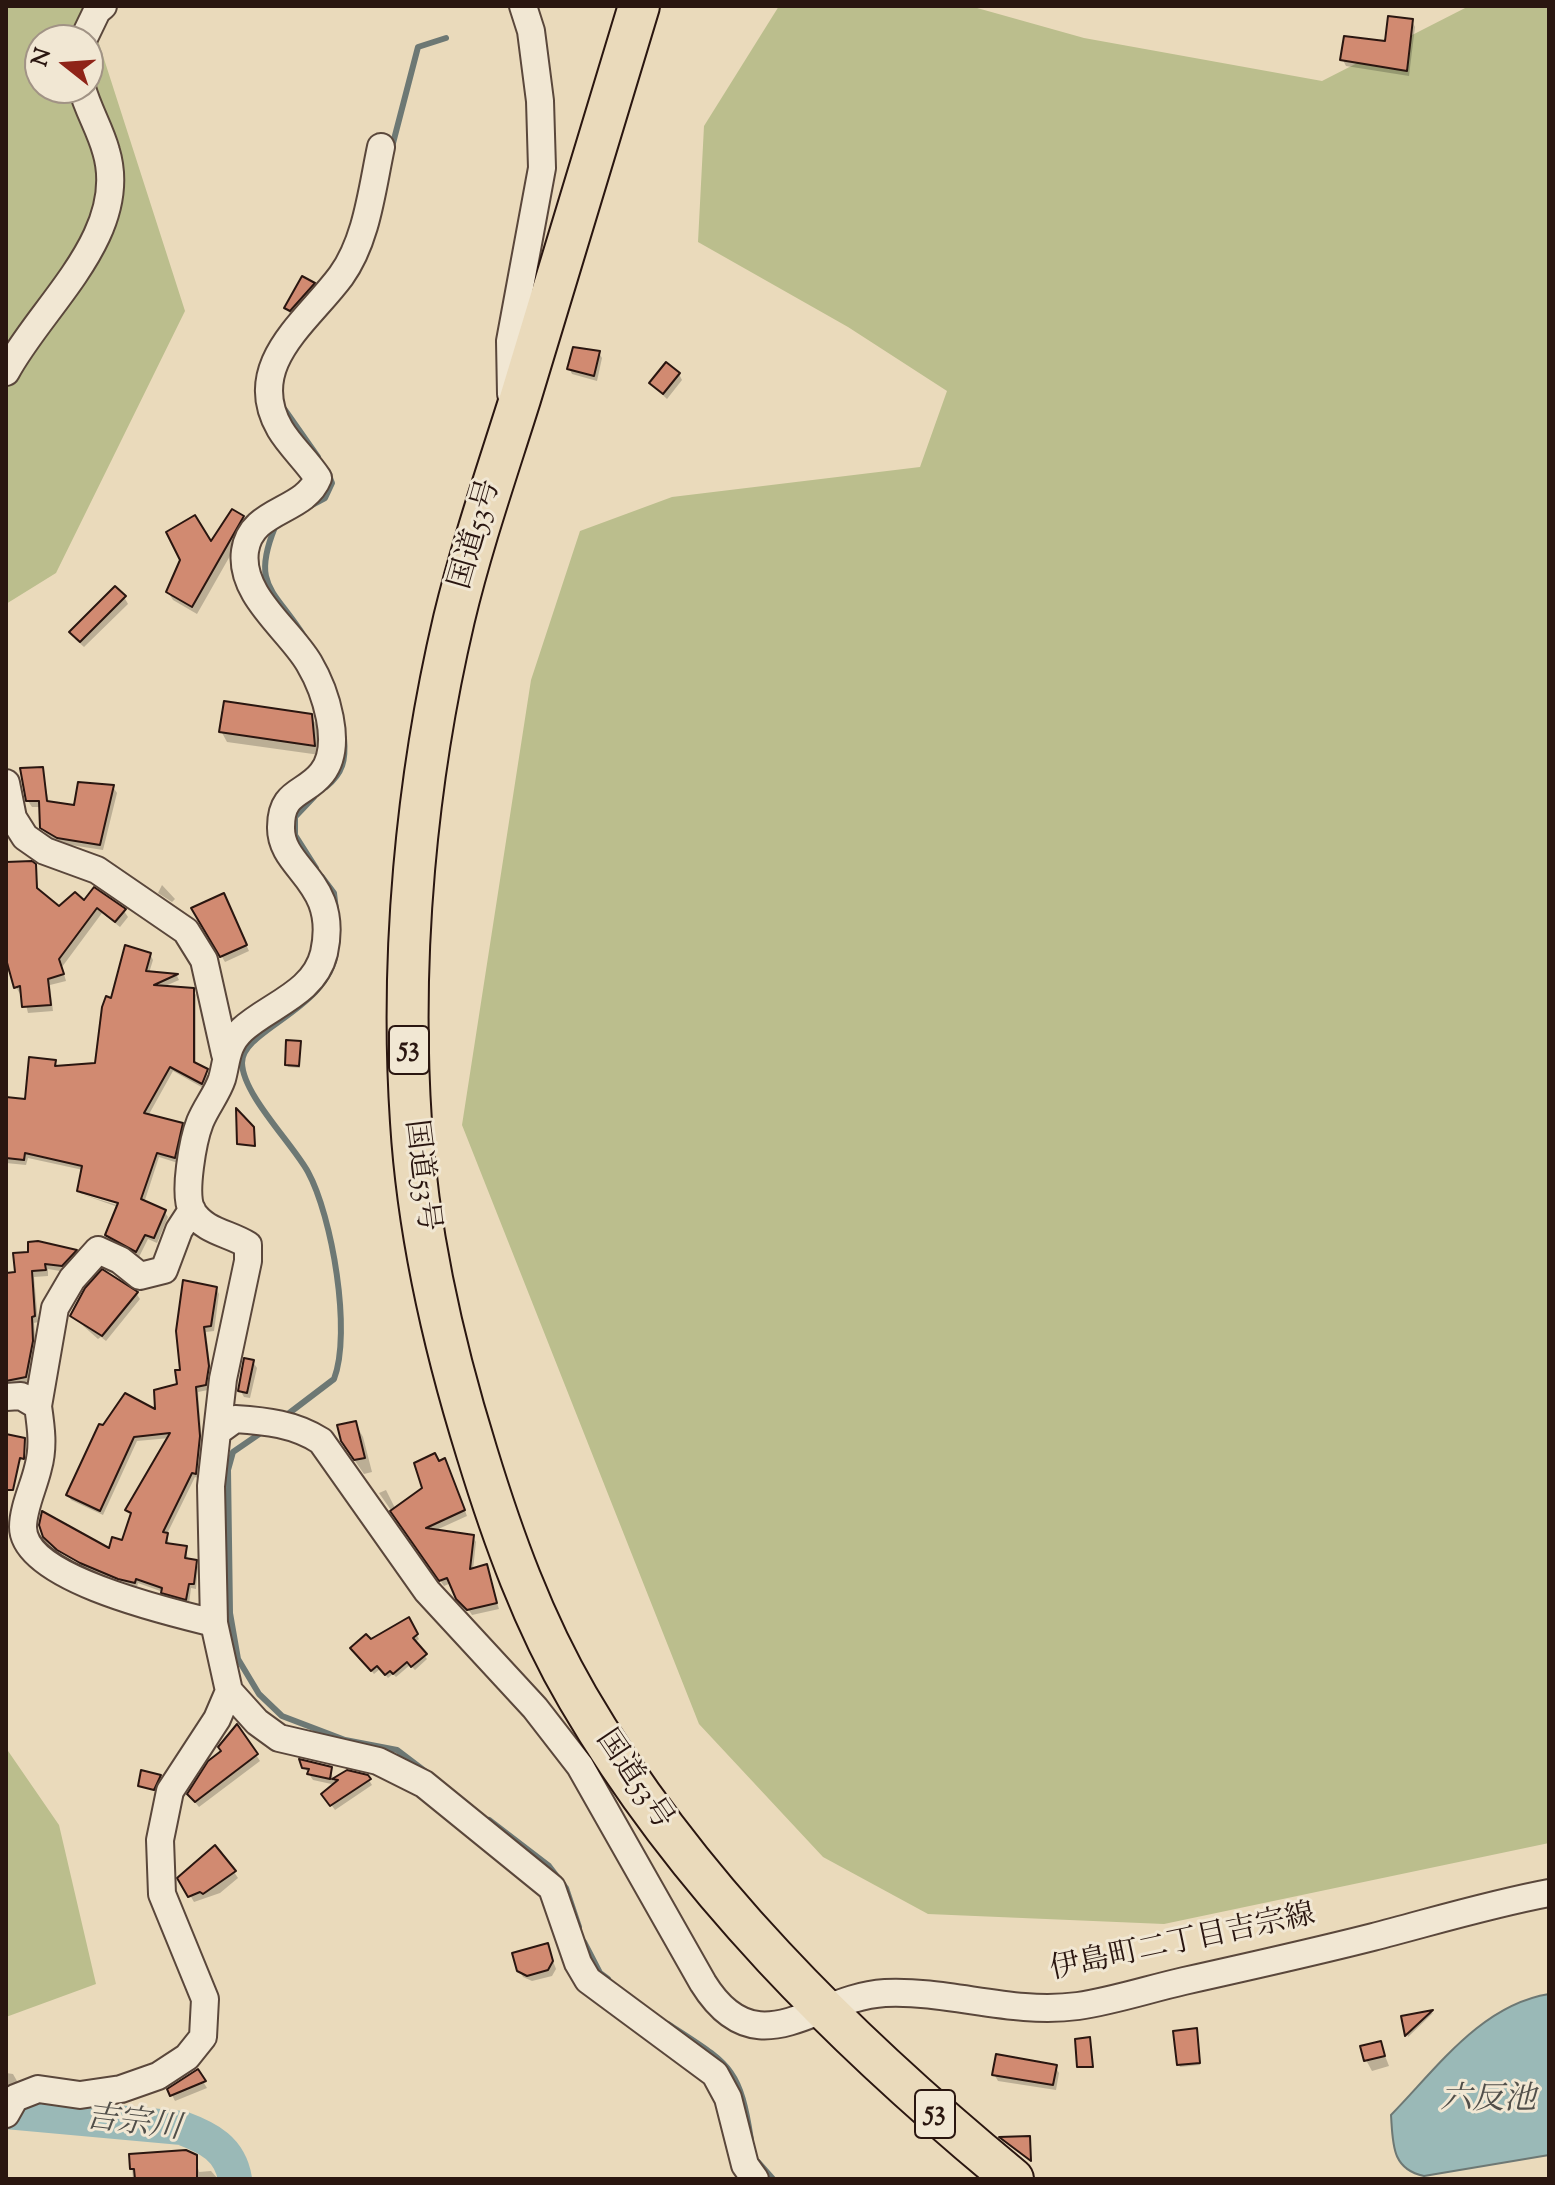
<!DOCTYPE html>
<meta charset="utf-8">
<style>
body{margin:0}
#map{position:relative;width:1555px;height:2185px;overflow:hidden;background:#eadabb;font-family:"Sorts Mill Goudy",serif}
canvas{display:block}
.frame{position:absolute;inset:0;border:8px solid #2a1610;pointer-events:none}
.north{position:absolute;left:24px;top:24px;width:80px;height:80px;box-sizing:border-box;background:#f1e7d3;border:2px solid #a19385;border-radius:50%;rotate:287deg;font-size:22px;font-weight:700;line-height:32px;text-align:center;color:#2a1610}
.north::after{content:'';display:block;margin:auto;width:28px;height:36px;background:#8f2418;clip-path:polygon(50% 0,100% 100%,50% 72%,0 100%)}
</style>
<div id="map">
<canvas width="1555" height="2185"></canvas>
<div class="frame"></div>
<div class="north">N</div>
</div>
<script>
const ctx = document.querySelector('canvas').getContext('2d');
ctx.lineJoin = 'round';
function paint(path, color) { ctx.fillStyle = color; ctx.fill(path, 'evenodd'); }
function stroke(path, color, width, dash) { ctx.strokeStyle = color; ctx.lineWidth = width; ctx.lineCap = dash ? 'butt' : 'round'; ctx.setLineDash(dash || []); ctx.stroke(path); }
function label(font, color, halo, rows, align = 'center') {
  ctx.font = font + ' "Sorts Mill Goudy","Noto Serif JP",serif'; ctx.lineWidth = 6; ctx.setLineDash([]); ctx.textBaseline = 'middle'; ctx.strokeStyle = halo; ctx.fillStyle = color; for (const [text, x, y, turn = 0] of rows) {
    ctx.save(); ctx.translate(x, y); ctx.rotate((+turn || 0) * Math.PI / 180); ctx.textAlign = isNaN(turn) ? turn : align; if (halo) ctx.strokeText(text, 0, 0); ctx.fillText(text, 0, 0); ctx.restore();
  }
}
paint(new Path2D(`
 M 6,6 L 87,6 L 185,311 L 56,573 L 6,604 ZM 40,40 L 88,40 L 88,88 L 40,88 Z
 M 779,6 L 970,6 L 1084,38 L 1322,81 L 1469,6 L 1549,6 L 1549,1843 L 1164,1924 L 928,1914 L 823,1857 L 699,1724 L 462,1125 L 531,680 L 580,531 L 672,497 L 920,467 L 947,391 L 848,327 L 698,242 L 704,126 Z
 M 6,1748 L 59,1825 L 96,1984 L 6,2017 Z`), '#bbbe8d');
const water = new Path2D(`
 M 1549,1994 L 1549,2155 L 1424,2176 C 1391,2169 1393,2143 1391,2115 C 1437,2068 1481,2005 1549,1994 Z`);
paint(water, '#9ab9b7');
stroke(water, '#6d7874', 2);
paint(new Path2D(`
 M 1412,21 L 1415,27 L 1409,76 L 1346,66 L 1343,60 L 1387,43 Z
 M 313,284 L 317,291 L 294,317 L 290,314 L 286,308 Z
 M 599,353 L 602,358 L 597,381 L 572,374 L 569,368 Z
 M 679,374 L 682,380 L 667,399 L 651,384 Z
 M 242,517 L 247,526 L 197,614 L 173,600 L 168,592 Z
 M 124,597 L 128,604 L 84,647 L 75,639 L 72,632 Z
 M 311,716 L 317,726 L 320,755 L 227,742 L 221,731 Z
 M 42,769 L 49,803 L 76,807 L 113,787 L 117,793 L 103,850 L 58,843 L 46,834 L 42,827 L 41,807 L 32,807 L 28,801 Z
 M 35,867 L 39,893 L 59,909 L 84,903 L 124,911 L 128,917 L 120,927 L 102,913 L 62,967 L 66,981 L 50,985 L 53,1011 L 28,1013 L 23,993 L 20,994 L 16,987 L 12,972 L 6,972 L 6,868 Z
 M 162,885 L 175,899 L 172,902 L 158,893 Z
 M 226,901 L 249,951 L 225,962 L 194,909 Z
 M 150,954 L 153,960 L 149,973 L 177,976 L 179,980 L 163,987 L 193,990 L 196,995 L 196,1066 L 210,1077 L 205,1089 L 173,1071 L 148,1116 L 181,1125 L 185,1131 L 178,1163 L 159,1157 L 144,1203 L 164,1211 L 168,1217 L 157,1243 L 148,1239 L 139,1257 L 110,1241 L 107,1235 L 118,1207 L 81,1194 L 127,1208 L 128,1204 L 80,1193 L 83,1170 L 28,1158 L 26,1165 L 6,1163 L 6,1099 L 27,1101 L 54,1062 L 58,1068 L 97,1065 L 113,1000 Z
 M 300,1043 L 300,1068 L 288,1067 L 287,1065 Z
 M 30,1244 L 66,1247 L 79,1257 L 66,1272 L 48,1269 L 48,1276 L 34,1277 L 38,1322 L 34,1323 L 36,1348 L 29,1383 L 6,1389 L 6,1275 L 17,1274 L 31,1254 Z
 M 216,1288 L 219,1294 L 214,1331 L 206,1332 L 211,1373 L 208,1390 L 198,1392 L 202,1443 L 198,1478 L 195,1477 L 167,1534 L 169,1545 L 186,1548 L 188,1560 L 195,1562 L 198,1567 L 196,1589 L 191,1588 L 189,1604 L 166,1598 L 163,1592 L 138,1583 L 137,1587 L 85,1568 L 49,1542 L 110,1551 L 124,1543 L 131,1515 L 128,1510 L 170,1438 L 137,1441 L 103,1515 L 71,1500 L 68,1495 L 157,1413 L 179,1386 Z
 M 136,1293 L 140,1299 L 106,1341 L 101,1337 L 98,1339 L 72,1316 Z
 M 253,1362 L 257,1368 L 250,1398 L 244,1397 L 240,1390 Z
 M 355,1423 L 363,1437 L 372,1472 L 364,1474 L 351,1455 Z
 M 439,1463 L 448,1466 L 467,1516 L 434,1531 L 473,1537 L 476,1542 L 473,1570 L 486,1567 L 499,1609 L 472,1615 L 451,1583 L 444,1586 L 379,1493 L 386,1490 L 396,1510 L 424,1488 Z
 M 408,1620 L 419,1639 L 414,1643 L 427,1659 L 415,1670 L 410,1665 L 396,1677 L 393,1674 L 388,1678 L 380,1669 L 374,1674 L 355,1652 Z
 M 237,1726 L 260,1761 L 199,1807 L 193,1800 L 223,1752 L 220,1747 Z
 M 304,1767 L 331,1768 L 333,1781 L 347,1772 L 367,1777 L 372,1785 L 335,1810 L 327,1799 L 336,1785 L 313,1780 Z
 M 159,1776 L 155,1791 L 140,1786 Z
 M 234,1872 L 238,1878 L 220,1893 L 194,1902 L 180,1878 Z
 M 547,1945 L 556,1969 L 552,1976 L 532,1981 L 523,1977 L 519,1970 Z
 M 1433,2013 L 1408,2037 L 1403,2018 Z
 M 1196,2030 L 1200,2065 L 1180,2067 L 1179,2065 Z
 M 1380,2043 L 1389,2066 L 1372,2071 L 1366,2060 Z
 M 1055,2066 L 1059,2073 L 1056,2090 L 998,2081 L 994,2074 Z
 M 197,2072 L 207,2088 L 175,2101 L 172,2095 Z
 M 6,2073 L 13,2074 L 17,2081 L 16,2088 L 6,2095 Z
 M 131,2156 L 195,2157 L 199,2172 L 211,2171 L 218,2179 L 133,2179 Z`), '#0003');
stroke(new Path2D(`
 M 392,147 L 418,47 L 446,38
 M 285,410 L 318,457
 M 310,506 L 325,498 L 332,483 L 328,473
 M 280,524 L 275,527 C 251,586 274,589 304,636
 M 326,787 C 343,773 346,760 344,738
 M 314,797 L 295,817 L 295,835 L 316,868
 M 322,877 L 334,893 L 336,910
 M 284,1417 L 334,1379 C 352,1332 332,1216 308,1172 C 292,1143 243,1095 242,1063 C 241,1030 329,1009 336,952
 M 265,1430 L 233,1452 L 228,1470 L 230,1613 L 238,1659 L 259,1694 L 282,1716 L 345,1740 L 397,1750 L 426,1772
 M 489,1820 L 549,1866 L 566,1888 L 579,1927
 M 584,1942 L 600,1973 L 608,1979
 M 668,2024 C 729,2064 740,2066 751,2140
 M 758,2162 L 773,2179`), '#6d7874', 6);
stroke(new Path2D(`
 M 6,2112 L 182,2128 C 209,2138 230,2149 235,2179`), '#9ab9b7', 34);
const building = new Path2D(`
 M 1388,16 L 1413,19 L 1407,71 L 1340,60 L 1344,36 L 1385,41 Z
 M 302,276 L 315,283 L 290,311 L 284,308 Z
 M 573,347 L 600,351 L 594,376 L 567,369 Z
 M 666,362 L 680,373 L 663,394 L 649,383 Z
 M 232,509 L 244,516 L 192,607 L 166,592 L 180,560 L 166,532 L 195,515 L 211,541 Z
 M 115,586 L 126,596 L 80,642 L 69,632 Z
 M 224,701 L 312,714 L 315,746 L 219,732 Z
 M 43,767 L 47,801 L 74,805 L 78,782 L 114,785 L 100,845 L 57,838 L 40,828 L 39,801 L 26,801 L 20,768 Z
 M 32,861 L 36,864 L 37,888 L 59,906 L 75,892 L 84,900 L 94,887 L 126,909 L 115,922 L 97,908 L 59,959 L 64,974 L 48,979 L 51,1005 L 22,1007 L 20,986 L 14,988 L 6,959 L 6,862 Z
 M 224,893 L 247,945 L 220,957 L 191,908 Z
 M 125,945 L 151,953 L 146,971 L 178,974 L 154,985 L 194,988 L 194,1062 L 208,1069 L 202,1084 L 170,1067 L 144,1113 L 183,1123 L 175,1158 L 157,1153 L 141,1199 L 166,1210 L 154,1238 L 145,1235 L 136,1252 L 105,1235 L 118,1203 L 77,1191 L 82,1166 L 25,1153 L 24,1160 L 6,1158 L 6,1097 L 25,1099 L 29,1057 L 56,1060 L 55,1066 L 95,1063 L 102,1007 L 106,996 L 111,998 Z
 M 286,1040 L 301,1041 L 299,1066 L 285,1065 Z
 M 236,1108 L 254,1127 L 255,1146 L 237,1144 Z
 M 38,1241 L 77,1250 L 62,1266 L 45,1264 L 46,1270 L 32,1271 L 35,1316 L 32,1317 L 33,1341 L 26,1377 L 6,1381 L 6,1273 L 15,1272 L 13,1253 L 28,1252 L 28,1242 Z
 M 102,1269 L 138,1292 L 102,1336 L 70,1316 L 85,1288 Z
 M 183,1280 L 217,1287 L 211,1326 L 204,1327 L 209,1366 L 206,1385 L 196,1387 L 200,1436 L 196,1474 L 192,1473 L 163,1532 L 168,1533 L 166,1543 L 187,1546 L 185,1558 L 197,1560 L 194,1584 L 189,1584 L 186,1600 L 161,1593 L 162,1588 L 136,1579 L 135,1583 L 118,1579 L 80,1563 L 57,1550 L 43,1537 L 39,1525 L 42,1511 L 109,1548 L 112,1537 L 122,1540 L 131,1513 L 125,1510 L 170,1433 L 134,1437 L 100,1511 L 66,1495 L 99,1424 L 103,1425 L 125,1393 L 155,1409 L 154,1390 L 177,1384 L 175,1370 L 180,1370 L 176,1331 Z
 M 244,1358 L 254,1360 L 247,1393 L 238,1391 Z
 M 356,1421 L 365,1458 L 354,1460 L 341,1441 L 337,1425 Z
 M 6,1434 L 25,1438 L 24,1459 L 20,1458 L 13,1490 L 6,1490 Z
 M 435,1453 L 439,1461 L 445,1458 L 465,1510 L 426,1528 L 474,1535 L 470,1569 L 487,1564 L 497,1603 L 467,1610 L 456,1599 L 447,1578 L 439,1581 L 390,1511 L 422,1488 L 414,1463 Z
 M 409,1617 L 418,1634 L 413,1638 L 427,1654 L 411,1667 L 407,1662 L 393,1674 L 390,1671 L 385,1675 L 377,1666 L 371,1671 L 350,1648 L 366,1634 L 371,1639 Z
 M 237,1724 L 258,1754 L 195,1802 L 187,1794 L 208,1761 L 221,1751 L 218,1747 Z
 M 299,1759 L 332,1767 L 330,1779 L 307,1774 L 309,1769 L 302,1768 Z
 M 141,1770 L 161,1775 L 154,1790 L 138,1786 Z
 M 347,1770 L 368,1775 L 371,1779 L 330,1806 L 321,1794 L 338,1780 L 332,1779 Z
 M 215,1845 L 236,1871 L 203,1894 L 200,1892 L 188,1897 L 177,1878 Z
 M 548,1943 L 553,1961 L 548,1970 L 527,1976 L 517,1971 L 512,1953 Z
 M 1433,2010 L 1406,2035 L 1405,2036 L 1401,2016 Z
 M 1197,2028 L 1200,2063 L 1177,2065 L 1173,2031 Z
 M 1090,2037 L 1093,2067 L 1077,2067 L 1075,2039 Z
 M 1381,2041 L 1385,2056 L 1364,2061 L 1360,2046 Z
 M 996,2054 L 1057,2065 L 1053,2085 L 992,2075 Z
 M 198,2069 L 206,2081 L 170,2096 L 167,2089 Z
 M 1030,2136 L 1031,2161 L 999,2137 Z
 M 186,2150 L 197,2155 L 197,2179 L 135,2179 L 134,2169 L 130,2169 L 129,2154 Z`);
paint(building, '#d18a71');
stroke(building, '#2a1610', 2);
const minor = new Path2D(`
 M 83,40 L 97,11 L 103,6
 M 6,372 C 41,306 131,234 106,151 C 100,129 88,110 82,88
 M 511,394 L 510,341 L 542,168 L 540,101 L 531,31 L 523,6
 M 6,783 L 13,818 L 25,837 L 45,851 L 97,870 L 186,931 L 204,960 L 225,1054
 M 6,1397 L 21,1396 L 38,1406 C 41,1427 44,1447 38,1468 C 34,1486 23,1508 23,1527 C 23,1579 174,1613 214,1623
 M 38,1406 L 55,1308 L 72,1279 L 98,1250 L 120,1260 L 140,1276 L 164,1270 L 179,1230 L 192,1210
 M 217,1432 L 223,1379 L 248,1261 L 248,1245 C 229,1233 205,1232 192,1211 C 183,1194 193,1140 200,1122 C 206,1107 217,1094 222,1079 C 227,1061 226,1045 242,1030 C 269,1005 314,994 324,953 C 340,880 280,870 281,827 C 281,790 305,795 322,773 C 344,745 325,690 309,663 C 289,629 239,595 245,551 C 251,508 304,513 318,478 C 307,461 290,446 280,429 C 243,365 307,322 341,276 C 367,240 372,189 381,147
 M 229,1691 L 257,1722 L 279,1738 L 378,1761 L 424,1784 L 552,1888 L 578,1963 L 588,1980 L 715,2074 L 728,2098 L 745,2165 L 755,2179
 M 6,2114 L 15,2098 L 38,2089 L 80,2095 L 121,2089 L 158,2076 L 187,2057 L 203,2037 L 205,1999 L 162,1894 L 160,1840 L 170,1791 L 217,1719 L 229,1691 L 214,1623 L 211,1486 L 217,1432 L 235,1419 C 266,1421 295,1424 321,1441 L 427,1591 L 535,1708 L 580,1766 L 703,1983 C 757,2070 814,1997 885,1993 C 950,1990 1012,2015 1078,2006 C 1113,2001 1149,1989 1184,1981 C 1247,1967 1310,1953 1373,1937 C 1431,1922 1490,1904 1549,1893`);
const highway = new Path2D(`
 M 639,6 C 599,137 559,268 520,399 C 497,472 472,544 454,619 C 416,781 400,956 411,1122 C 418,1234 444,1347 477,1453 C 503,1538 533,1621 578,1698 C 687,1885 847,2042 1013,2179`);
stroke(minor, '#5a473b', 30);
stroke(highway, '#2a1610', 44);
stroke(minor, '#f1e7d3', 26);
stroke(highway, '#eadabb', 40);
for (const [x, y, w] of [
 [409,1050,40],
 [935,2114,40]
]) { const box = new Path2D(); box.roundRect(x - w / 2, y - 24, w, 48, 6); ctx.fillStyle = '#f1e7d3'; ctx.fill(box); stroke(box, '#2a1610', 2); }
label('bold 28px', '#2a1610', null, [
 ["53",409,1050],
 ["53",935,2114]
]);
label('30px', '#2a1610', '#f1e7d3', [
 ["国道53号",478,535,-74],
 ["国道53号",419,1176,83],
 ["国道53号",632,1781,56],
 ["伊島町二丁目吉宗線",1183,1945,-12]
]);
label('italic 32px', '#514f4a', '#f1e7d3', [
 ["六反池",1488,2103],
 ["吉宗川",133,2126,7]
]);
</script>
